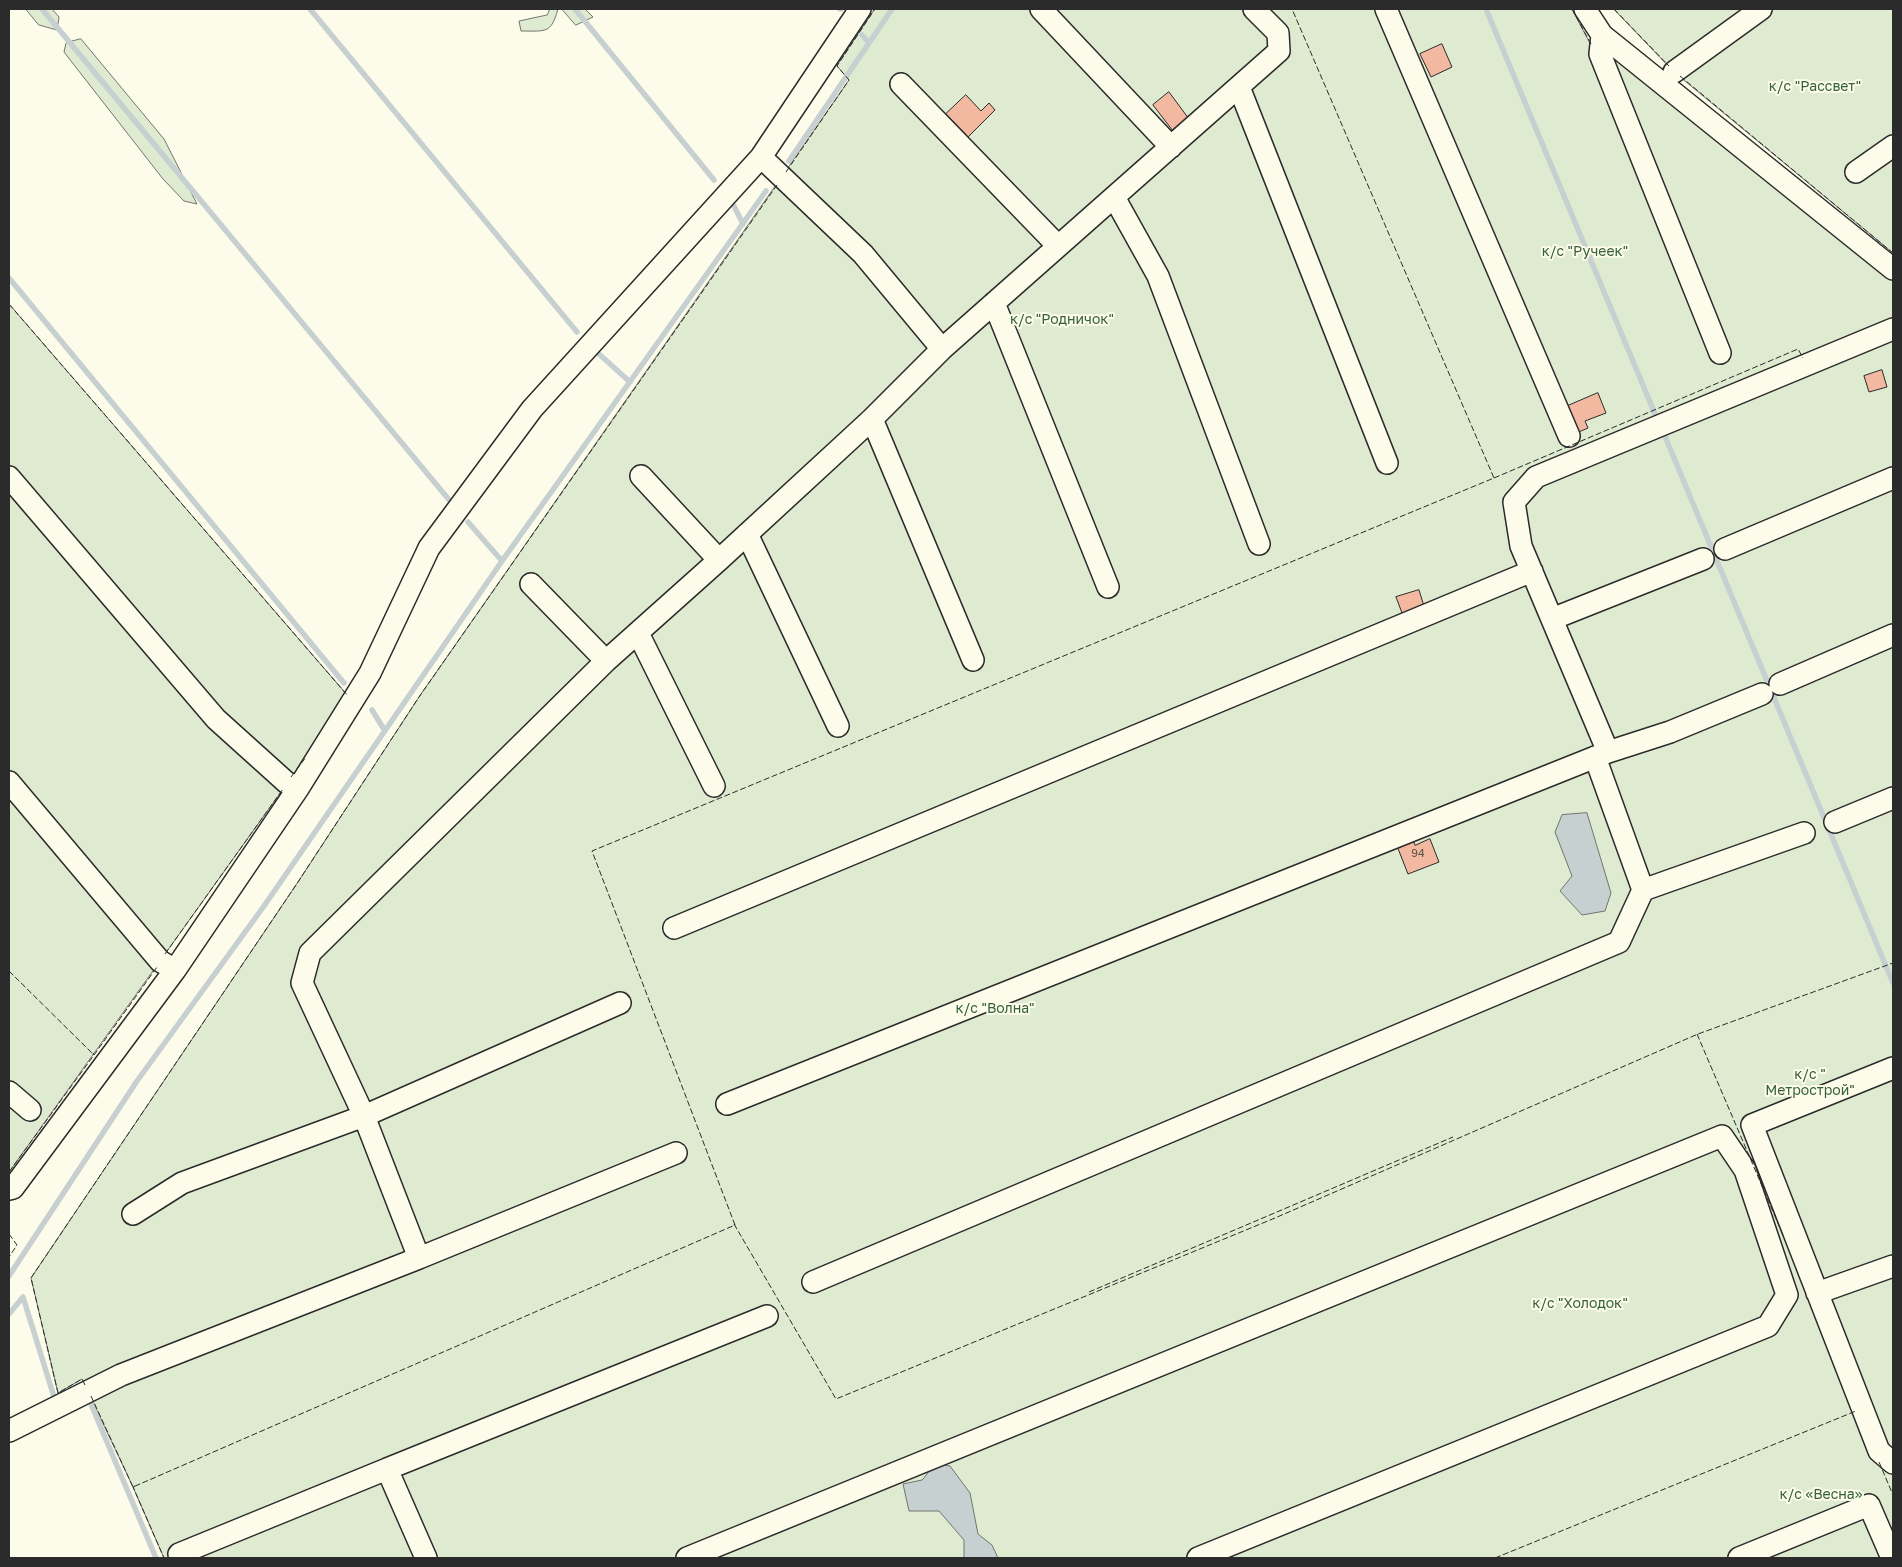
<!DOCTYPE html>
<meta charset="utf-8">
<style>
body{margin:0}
#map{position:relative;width:1902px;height:1567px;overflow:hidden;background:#fdfbea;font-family:"Golos Text",sans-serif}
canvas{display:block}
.frame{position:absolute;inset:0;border:10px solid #2b2b2b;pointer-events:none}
</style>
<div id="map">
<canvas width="1902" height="1567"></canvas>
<div class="frame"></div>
</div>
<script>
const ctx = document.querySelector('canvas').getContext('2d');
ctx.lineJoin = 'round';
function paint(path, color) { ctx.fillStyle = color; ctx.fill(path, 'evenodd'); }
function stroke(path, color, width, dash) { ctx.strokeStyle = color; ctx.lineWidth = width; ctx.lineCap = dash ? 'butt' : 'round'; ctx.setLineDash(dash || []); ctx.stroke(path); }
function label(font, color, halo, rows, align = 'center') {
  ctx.font = font + ' "Golos Text",sans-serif'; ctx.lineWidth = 4; ctx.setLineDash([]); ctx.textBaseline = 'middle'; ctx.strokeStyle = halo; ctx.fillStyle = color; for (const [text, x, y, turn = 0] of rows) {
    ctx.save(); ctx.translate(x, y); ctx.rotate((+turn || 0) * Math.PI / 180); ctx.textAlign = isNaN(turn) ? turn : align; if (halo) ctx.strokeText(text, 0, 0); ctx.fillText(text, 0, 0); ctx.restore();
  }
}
const green = new Path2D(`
 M 26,9 L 52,9 L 59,17 L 57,30 L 39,25 Z
 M 550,9 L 558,9 C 551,34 546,31 521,31 L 519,21 L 547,15 Z
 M 562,9 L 585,9 L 593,17 L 576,25 Z
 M 875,9 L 1572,9 L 1596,55 L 1609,51 L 1893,280 L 1893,1558 L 164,1558 L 133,1487 L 82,1379 L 58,1393 L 31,1278 L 298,882 L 419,697 L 849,80 L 837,66 Z
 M 1614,9 L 1893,9 L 1893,253 L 1674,72 Z
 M 81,39 L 164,139 L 197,204 L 184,201 L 163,179 L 64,52 L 66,43 Z
 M 9,304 L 349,697 L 9,1172 Z`);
paint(green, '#deebd1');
stroke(green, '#74746e', 1);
const water = new Path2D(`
 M 1587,813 L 1611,893 L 1605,911 L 1582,915 L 1560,891 L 1572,876 L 1555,832 L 1562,815 Z
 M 935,1464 L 950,1466 L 970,1493 L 978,1534 L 992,1545 L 998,1558 L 964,1558 L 964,1540 L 939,1511 L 909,1511 L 903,1484 L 922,1480 Z`);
paint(water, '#c7d0d0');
stroke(water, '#74746e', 1);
stroke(new Path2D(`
 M 42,9 L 450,501
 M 310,9 L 577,332
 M 575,9 L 714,180
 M 840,9 L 841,9
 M 1486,9 L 1655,414
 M 869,43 L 892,9
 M 789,161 L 869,43 L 862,35
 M 734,206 L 743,224
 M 9,278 L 344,683
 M 599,354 L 630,382
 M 1664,434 L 1893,983
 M 468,522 L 502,561
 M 372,710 L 385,731
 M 9,1276 L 137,1081 L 264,906 L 502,561 L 766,191
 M 9,1314 L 23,1297 L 55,1400 L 58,1399
 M 88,1397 L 156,1558`), '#c7d0d0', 5.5);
const building = new Path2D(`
 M 1442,44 L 1452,67 L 1431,77 L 1420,54 Z
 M 1169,92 L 1189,119 L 1173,131 L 1153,105 Z
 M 966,95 L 981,111 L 989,103 L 995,110 L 968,137 L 946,114 Z
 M 1882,370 L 1887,387 L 1869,392 L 1864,376 Z
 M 1598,393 L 1606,413 L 1585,421 L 1588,428 L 1574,434 L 1563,408 Z
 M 1419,590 L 1424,606 L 1402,613 L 1396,597 Z
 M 1430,839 L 1439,862 L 1408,874 L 1397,846 L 1413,840 L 1415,845 Z`);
paint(building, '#f2b8a0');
stroke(building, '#2b2b2b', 1);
const minor = new Path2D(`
 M 1041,9 L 1171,147
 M 1386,9 L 1569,436
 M 1585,9 L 1602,35 L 1893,269
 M 1602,35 L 1600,54 L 1720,353
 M 1674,72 L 1761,9
 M 901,84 L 1058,246
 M 1239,87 L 1387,463
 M 1856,172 L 1893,146
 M 1114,197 L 1158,276 L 1259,544
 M 994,303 L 1108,587
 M 942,349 L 1279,51 L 1278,33 L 1254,9
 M 872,419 L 973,660
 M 641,476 L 719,560
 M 9,477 L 216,719 L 287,783 L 299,787
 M 747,534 L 838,726
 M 1725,549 L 1893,478
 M 531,584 L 606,661
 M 1552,619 L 1703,559
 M 638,633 L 714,786
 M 1780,684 L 1893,635
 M 1762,694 L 1670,732 L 1608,752 L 1521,546 L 1514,502 L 1536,477 L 1893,329
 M 9,782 L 160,961 L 175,970
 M 1835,822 L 1893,798
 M 1643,890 L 1804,833
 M 674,928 L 1532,571
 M 1893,1068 L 1752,1125 L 1879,1451 L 1893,1463
 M 9,1092 L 30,1110
 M 727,1104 L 1608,752
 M 9,1189 L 13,1188 L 175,970 L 299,787 L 370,673 L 429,548 L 532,409 L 761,157 L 860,9
 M 133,1214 L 182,1183 L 364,1116 L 620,1003
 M 419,1258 L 676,1153
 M 813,1282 L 1619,942 L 1643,890 L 1595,757
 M 1817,1293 L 1893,1266
 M 9,1431 L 121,1375 L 419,1258 L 364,1116 L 302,983 L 310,953 L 606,661 L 719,560 L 872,419 L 942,349 L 863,254 L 761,157
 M 179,1554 L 387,1469
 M 426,1558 L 387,1469 L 767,1316
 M 687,1558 L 1722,1136 L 1745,1170 L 1787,1295 L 1768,1326 L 1198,1558
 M 1739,1558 L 1869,1505 L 1892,1558`);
stroke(minor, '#2b2b2b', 24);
stroke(minor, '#fdfbea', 21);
stroke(new Path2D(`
 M 1572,9 L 1592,46
 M 1614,9 L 1669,66
 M 1680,76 L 1893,253
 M 786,172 L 849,80 L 837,66 L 875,9
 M 9,304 L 348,696
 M 1494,478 L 1798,349 L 1803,358
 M 291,777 L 306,757
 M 165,954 L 283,789
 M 9,971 L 94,1055 L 157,967
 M 1697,1034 L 1783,1235
 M 9,1172 L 94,1055 L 93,1053
 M 734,1224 L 836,1399 L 1275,1218 L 1698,1034 L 1893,963
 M 9,1234 L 17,1245 L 9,1257
 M 1089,1292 L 1453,1137
 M 85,1385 L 82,1379 L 58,1393 L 31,1278 L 298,882 L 419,697 L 777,185
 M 91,1396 L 133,1487 L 735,1225 L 592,851 L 1494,478 L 1292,9
 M 1879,1462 L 1893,1495
 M 135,1486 L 133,1487 L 164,1558
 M 1495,1558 L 1856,1411`), '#2b2b2b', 1, [6, 2.5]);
label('11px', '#5d4e48', null, [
 ["94",1418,854]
]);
label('14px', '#34623c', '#fdfbea', [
 ["к/с \"Рассвет\"",1815,87],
 ["к/с \"Ручеек\"",1585,252],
 ["к/с \"Родничок\"",1062,320],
 ["к/с \"Волна\"",995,1009],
 ["к/с \"",1810,1075],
 ["Метрострой\"",1810,1091],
 ["к/с \"Холодок\"",1580,1304],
 ["к/с «Весна»",1821,1495]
]);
</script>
